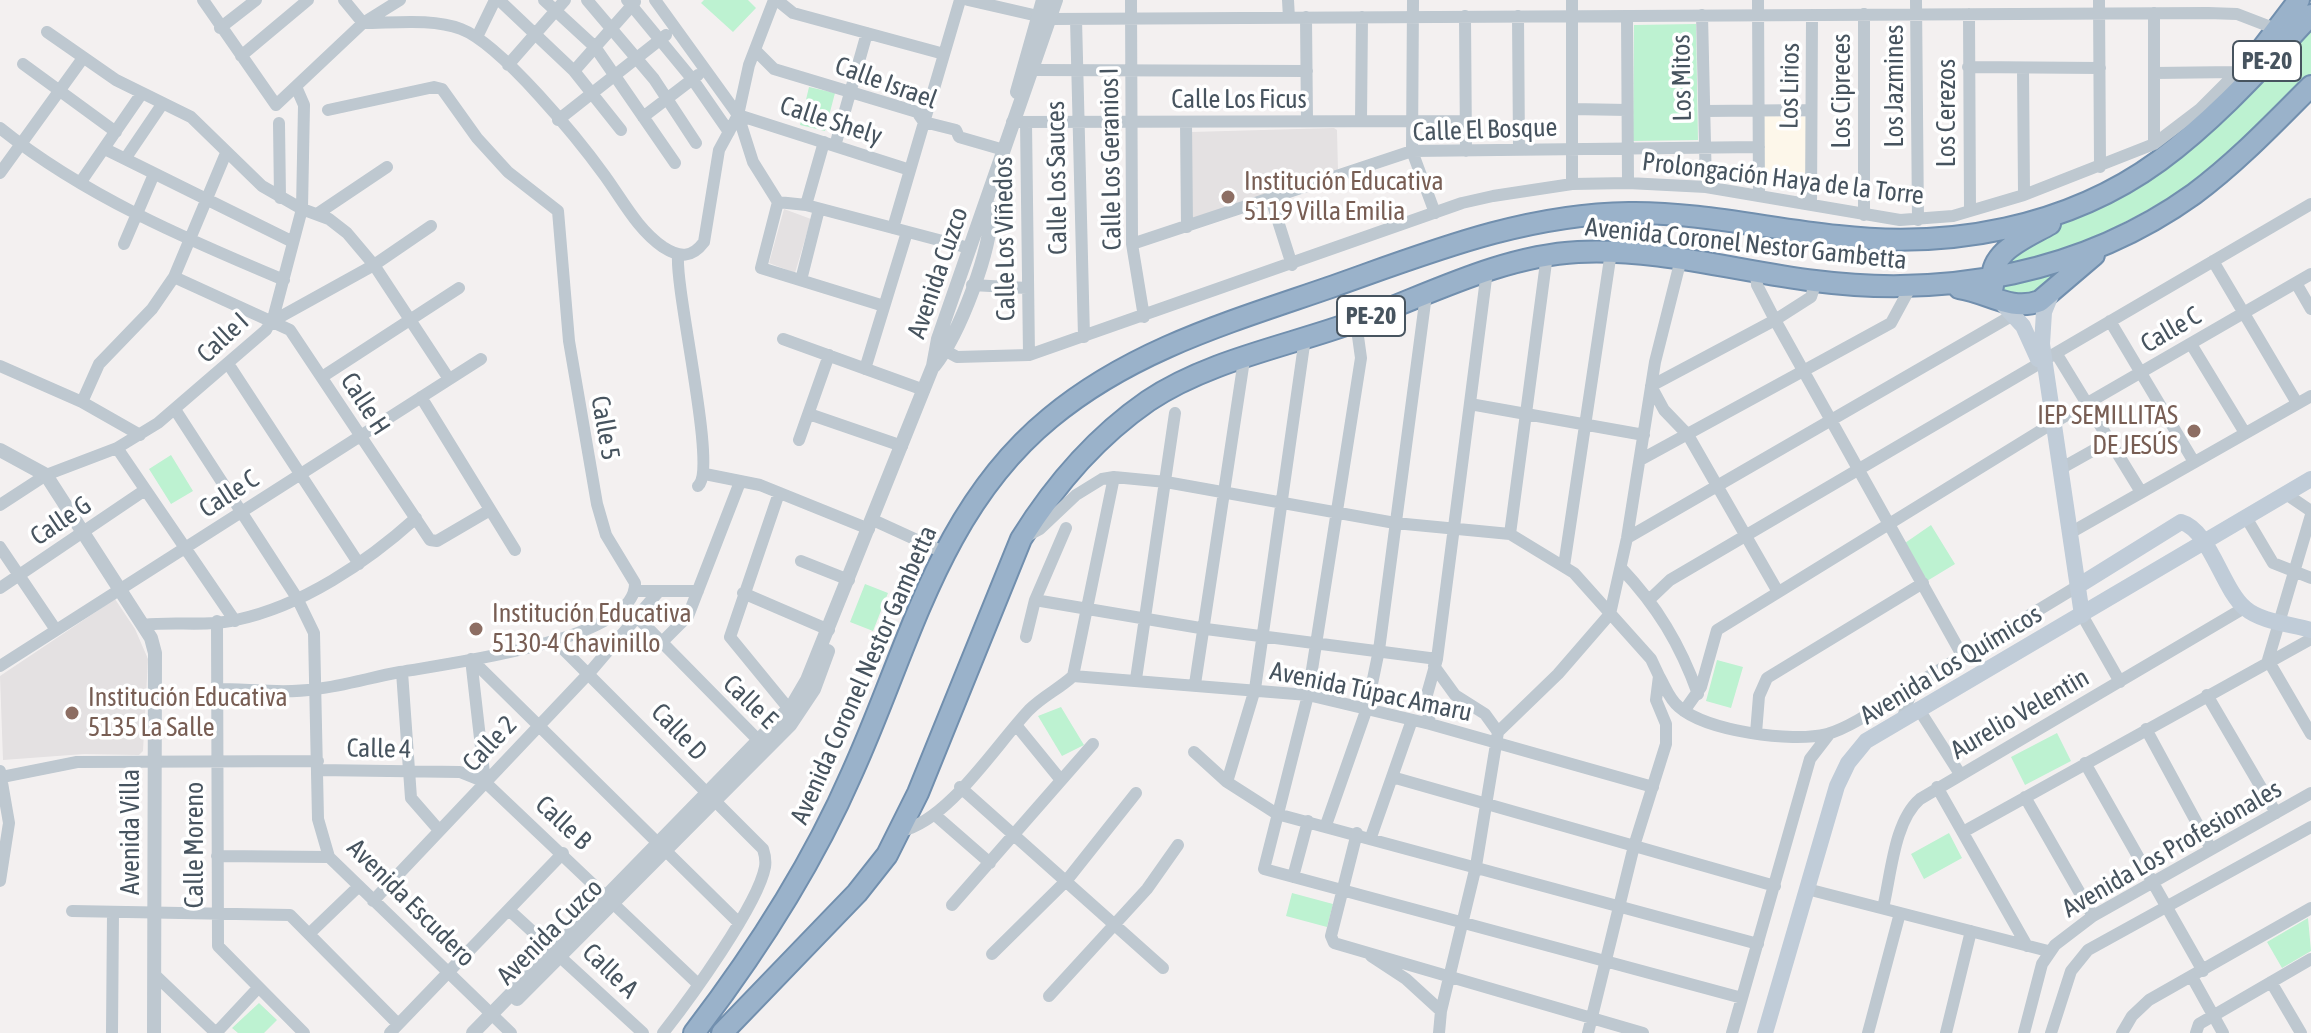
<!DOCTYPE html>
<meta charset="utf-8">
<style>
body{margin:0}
canvas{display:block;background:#f3f0f0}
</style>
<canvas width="2311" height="1033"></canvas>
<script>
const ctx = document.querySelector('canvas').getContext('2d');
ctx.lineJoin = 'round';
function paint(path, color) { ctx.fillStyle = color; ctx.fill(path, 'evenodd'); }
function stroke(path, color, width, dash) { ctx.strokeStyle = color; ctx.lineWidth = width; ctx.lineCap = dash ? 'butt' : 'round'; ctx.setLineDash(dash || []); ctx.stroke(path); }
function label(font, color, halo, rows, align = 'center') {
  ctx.font = font + ' "Asap Condensed",sans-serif'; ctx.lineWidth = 7; ctx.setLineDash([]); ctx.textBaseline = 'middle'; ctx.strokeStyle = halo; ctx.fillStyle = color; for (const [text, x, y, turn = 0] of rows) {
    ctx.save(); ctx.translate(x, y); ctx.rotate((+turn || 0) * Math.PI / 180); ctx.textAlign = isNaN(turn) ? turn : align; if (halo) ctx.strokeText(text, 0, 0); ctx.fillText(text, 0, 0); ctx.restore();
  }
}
paint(new Path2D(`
 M 1763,116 L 1807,117 L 1807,176 L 1763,176 Z`), '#fdf7ea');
paint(new Path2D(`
 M 1334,128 L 1337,130 L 1338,172 L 1192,222 L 1191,132 Z
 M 784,209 L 811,219 L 795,273 L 769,263 Z
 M 115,599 L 135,629 L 148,659 L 143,751 L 139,755 L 84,754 L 3,760 L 0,676 Z`), '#e4e1e2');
paint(new Path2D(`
 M 704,0 L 748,0 L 756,8 L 733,32 L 701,3 Z
 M 2311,21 L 2311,76 C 2220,178 2128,232 1998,272 L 2016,248 L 2128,191 Z
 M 1696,24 L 1698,140 L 1633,141 L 1634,25 Z
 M 809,87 L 835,93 L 825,131 L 800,125 Z
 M 2076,258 L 2039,297 L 2004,295 L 2000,286 Z
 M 171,455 L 193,491 L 171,504 L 149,469 Z
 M 1931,525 L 1955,564 L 1927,581 L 1905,543 Z
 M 865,584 L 888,593 L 873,631 L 850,622 Z
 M 1717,660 L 1743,667 L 1731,708 L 1706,701 Z
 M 1061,707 L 1084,745 L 1062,756 L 1038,716 Z
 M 2057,733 L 2071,761 L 2025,785 L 2011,757 Z
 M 1949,833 L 1962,858 L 1924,879 L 1911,854 Z
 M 1292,893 L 1333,904 L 1327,927 L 1286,916 Z
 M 2308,918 L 2311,951 L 2282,968 L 2267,942 Z
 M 259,1003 L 277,1020 L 264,1033 L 238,1033 L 232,1028 Z`), '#bdf2d1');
const trunk = new Path2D(`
 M 2248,67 L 2299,0
 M 1993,286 C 1986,252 2026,238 2050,224
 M 1959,288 C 1988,292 2010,312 2040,301 L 2094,255
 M 694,1033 C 756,952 811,867 852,773 C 909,648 938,510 1050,418 C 1133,349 1233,321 1334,286 C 1430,252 1525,214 1629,213 C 1699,212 1769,229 1838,236 C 1949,249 2067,228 2159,161 C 2215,120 2263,66 2311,15
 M 722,1033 L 857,893 L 887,855 L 918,793 L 1021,539 C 1054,486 1096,437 1148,401 C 1209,360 1289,346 1357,321 C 1428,295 1501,256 1578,252 C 1658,248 1736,271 1815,281 C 1947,298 2084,273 2194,194 C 2237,162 2273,124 2311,86`);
stroke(trunk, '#718fae', 24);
stroke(new Path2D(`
 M 203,0 L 276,105 L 363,23 L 400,0
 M 344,0 L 363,23 C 393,23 433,18 461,29 C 501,44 579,140 605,176 C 623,201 638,230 663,247 C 680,258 692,258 704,242 L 719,150 L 738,115 L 749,65 L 774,0
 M 499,0 L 574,71 L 621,130
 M 544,0 L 595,47 L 675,163
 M 587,0 L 654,79 L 696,143
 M 627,0 L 693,80 L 729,132
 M 655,0 L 738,115 L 753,162 L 778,202
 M 777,0 L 793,13 L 944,54
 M 968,0 L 1051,19 L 2208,13 L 2237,14 L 2276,29
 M 1131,0 L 1132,244 L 1144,317
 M 1288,0 L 1289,18
 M 1413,0 L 1412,151 L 1435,213
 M 1758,0 L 1759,194
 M 1916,0 L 1918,220
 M 2099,0 L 2100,167
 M 1864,14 L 1864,215
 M 1969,14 L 1970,211
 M 1702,15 L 1706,187
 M 1465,16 L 1466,151
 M 1518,16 L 1519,150
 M 1627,16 L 1628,183
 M 1306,17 L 1307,121
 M 1076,19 L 1084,337
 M 220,28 L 256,0
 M 47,32 L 116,80 L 191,117 L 262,186 L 302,209 L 329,219 L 347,233 L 374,265 L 449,379
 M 477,37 L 495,0
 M 755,50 L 774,69 L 917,112 L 924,122 L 956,130 L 959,137 L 1004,150
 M 241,56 L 308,0
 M 23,64 L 116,132
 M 508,65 L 565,0
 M 1968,67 L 2100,68
 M 2023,68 L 2024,195
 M 1034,70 L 1307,71
 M 574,71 L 635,2
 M 2154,73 L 2236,72
 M 1572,109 L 1627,110
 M 1705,111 L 1811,110
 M 738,115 L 910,170
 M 643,117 L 698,75
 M 558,120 L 666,35
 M 1361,121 L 1362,17
 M 1012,122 L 1465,121
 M 1026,122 L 1029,355
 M 1186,122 L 1187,227
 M 279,123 L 280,198
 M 0,128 C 83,195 186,239 284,280
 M 2154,144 L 2154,13
 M 835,146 L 867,33
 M 105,149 L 293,242
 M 125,159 L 163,103
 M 0,173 L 83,58
 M 80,183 L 142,93
 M 1572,184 L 1572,0
 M 1271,199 L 1292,265
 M 778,202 L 761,268 L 884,306
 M 778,202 L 806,205 L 969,248
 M 806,205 L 824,142
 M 1811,205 L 1812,15
 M 317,214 L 387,167
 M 893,228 L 960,0
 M 124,244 L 154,174
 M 1132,244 L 1412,151 L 1759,147
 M 678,254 C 675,294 718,469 698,486
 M 2213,261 L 2297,403
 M 1756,273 L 1757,285 L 1775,320 L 1962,655
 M 174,277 L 290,330 L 430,540 L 437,541 L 490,510
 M 801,280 L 819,209
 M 2296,283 L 2311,309
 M 972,285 L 1027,288
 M 2110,321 L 2194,462
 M 271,322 L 374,265 L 431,226
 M 1356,322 L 1361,358 L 1308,695 L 1264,869 L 1742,998
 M 783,339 L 924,390
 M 2191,344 L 2245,433
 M 946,351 L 957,357 L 1029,355 L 1462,203 L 1493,196 L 1572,184 L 1628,183 L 1706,187 L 1900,220 L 1953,216 L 2024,195 L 2154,144 L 2200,109 L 2248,61
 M 2056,353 L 2141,492
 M 2044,360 L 2311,204
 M 229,365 L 359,564
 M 0,366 L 82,402 L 140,435
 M 865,369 L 907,232
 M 322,377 L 459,288
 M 421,397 L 515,550
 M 82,402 L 99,364 L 152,309 L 174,277 L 226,153
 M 1470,404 L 1644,435
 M 176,411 L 297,598 L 314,633 L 318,819 L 329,857 L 511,1033
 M 809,414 L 902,446
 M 799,440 L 829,355
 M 117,448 L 235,621
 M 1640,460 L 1891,323 L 1910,288
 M 2060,469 L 2110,441
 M 705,474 L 760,485 L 869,529
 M 779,493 L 730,637 L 789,709
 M 2286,494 L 2311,511
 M 0,505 L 46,475 L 117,448 L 158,423 L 266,330 L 274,315 L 302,209 L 304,105 L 297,89
 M 2311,515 L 2268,660 L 2311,734
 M 2247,519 L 2273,563 L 2311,578
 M 873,520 L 943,552
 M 2070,533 L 2311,396
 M 1510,534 L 1547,255
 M 1025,537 L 1040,529 L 1076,495 L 1102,479 L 1114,477 L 1166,482 L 1395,523 L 1510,534 L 1574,573 L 1651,659 L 1659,676 L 1656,700 L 1666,724 L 1666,744 L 1634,846 L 1588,1033
 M 1627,538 L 2013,315
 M 0,547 L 56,630
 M 801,561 L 849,580
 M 1564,566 L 1611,252
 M 1621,568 C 1657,606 1680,644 1698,694
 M 0,588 L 145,490
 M 635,591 L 698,591
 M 1778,592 L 1688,435 L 1664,410 L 1651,386 L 1775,320 L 1811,297 L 1816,281
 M 743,593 L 829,630
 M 1650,599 L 1670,580 L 2040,363
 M 1035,600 L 1206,629 L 1437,659
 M 2082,615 L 2120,682
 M 636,616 L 763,745
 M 217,621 L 218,946 L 304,1033
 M 144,625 C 173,621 206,627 236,620 C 302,606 366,563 416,518
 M 1026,637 L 1035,600 L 1066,528
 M 555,641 L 763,849 C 765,855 766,861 765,867 C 758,905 689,1000 663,1033
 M 662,642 L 688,616 L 740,482
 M 471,659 L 485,782 L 698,984
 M 471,659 L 738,922
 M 0,666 L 481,359
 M 1434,666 L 1455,695 L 1485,714 L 1498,732 L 1476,866 L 1441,1011 L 1439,1033
 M 402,672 L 411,798 L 438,829
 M 1073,676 L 1308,695 L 1430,724 L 1653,787
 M 1659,676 C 1665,686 1669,699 1679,707 C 1706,731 1792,743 1827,734 C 1853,727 1889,700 1913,686
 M 1136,679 L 1175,413
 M 1195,684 L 1244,360
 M 217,689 C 249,689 284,694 316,689 C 344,686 372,677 400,672 C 444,664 637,641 635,583 L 606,535 L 597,504 L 569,341 L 558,211 L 508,172 L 477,138 L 442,89 L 434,87 L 328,110
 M 2207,695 L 2276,813
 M 1918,708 L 1960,774
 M 1684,711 L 1701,687 L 1717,630 L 2053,423 L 2311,274
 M 1903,717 L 1913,686 L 2078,586
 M 1430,724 L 1426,698 L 1437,659 L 1487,271
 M 1016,725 L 1060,779
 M 2146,729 L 2211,849
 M 1498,732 L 1558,674 L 1610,614 L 1627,538 L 1655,362 L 1681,259
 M 1756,733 L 1759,696 L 1767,678 L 1923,583
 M 1194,752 L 1227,782 L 1277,814 L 1758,944
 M 2085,763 L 2203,971
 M 318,770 L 460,772 L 485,782
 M 0,771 L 9,823 L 0,881
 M 2,777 L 77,762 L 318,761
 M 1392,777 L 1775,886
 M 1227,782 L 1255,689 L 1305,338
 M 960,787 L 1163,968
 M 1937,787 L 2027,946
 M 2025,797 L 2093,916
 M 935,815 L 990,863
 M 1326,825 L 1367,708 L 1379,650 L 1426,295
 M 901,831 C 949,820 995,746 1029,710 C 1043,696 1059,689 1073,676 L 1114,477
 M 1963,832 L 2311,639
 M 1357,833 L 1331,936 L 1334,943 L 1643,1033
 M 1371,837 L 1412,720
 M 217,856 L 329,857
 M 1293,877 L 1308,821
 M 1807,889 L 2048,951
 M 373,901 L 590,672 L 659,591
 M 952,905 L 1093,744
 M 1883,908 C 1891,875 1894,821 1920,799 L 2244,608
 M 509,910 L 643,1033
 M 72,911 L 290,915 L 398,1024
 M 310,933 L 359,886
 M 992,954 L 1067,880 L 1136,793
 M 1371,956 L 1406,979 L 1441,1011
 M 154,974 L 216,1033
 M 2192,977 L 2223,1033
 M 2271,982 L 2301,1033
 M 1049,996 L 1147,889 L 1178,845
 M 112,1033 L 113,912
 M 216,1033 L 258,988
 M 390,1033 L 563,853
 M 1732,1033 L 1810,759 L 1830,733
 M 1868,1033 L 1900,913
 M 1946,1033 L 1971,931
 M 2024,1033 L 2042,964 L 2055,945 L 2093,916 L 2311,793
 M 2051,1033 L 2071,971 L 2088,950 L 2311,827
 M 2122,1033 L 2132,1016 L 2149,1000 L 2311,908
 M 2196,1033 L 2199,1024 L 2311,959`), '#bec8d0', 12);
stroke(new Path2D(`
 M 1017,92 L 1043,0
 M 934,366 C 959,335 993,248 991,207
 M 0,450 L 46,475 L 151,638 L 155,653 L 154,1033
 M 517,999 L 790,725 L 814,689 L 828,651
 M 473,1033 L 759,740 L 793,704 L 807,680 L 933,366 L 938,339 L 1056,0`), '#bec8d0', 14);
stroke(new Path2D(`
 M 2053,290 L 2044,312 L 2042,344 L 2082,615
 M 2000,301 L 2023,326 L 2038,359
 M 2078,586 L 2181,522 C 2210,530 2222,589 2245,608 C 2261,622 2291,624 2311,630
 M 1765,1033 L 1837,786 L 1848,763 L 1866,741 L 2311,479`), '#c0ccd8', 16);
stroke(trunk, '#9ab2ca', 20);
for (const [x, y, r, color] of [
 [1228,197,8,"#8d6e63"],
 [2194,431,8,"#8d6e63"],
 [476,629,8,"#8d6e63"],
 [72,713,8,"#8d6e63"]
]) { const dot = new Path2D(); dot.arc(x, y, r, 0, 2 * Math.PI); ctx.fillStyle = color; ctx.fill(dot); stroke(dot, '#fff', 3); }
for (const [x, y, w] of [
 [2267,61,68],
 [1371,316,68]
]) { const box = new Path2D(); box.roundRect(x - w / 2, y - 20, w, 40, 6); ctx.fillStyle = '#fff'; ctx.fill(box); stroke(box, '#47545f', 2); }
label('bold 24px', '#47545f', null, [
 ["PE-20",2267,61],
 ["PE-20",1371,316]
]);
label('26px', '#47545f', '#fff', [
 ["Los Mitos",1682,78,-91],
 ["Calle Israel",886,83,20],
 ["Los Lirios",1790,86,-89],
 ["Los Jazmines",1895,86,-90],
 ["Los Cipreces",1842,91,-90],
 ["Calle Los Ficus",1239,100],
 ["Los Cerezos",1947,113,-90],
 ["Calle Shely",831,121,18],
 ["Calle El Bosque",1485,130,-2],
 ["Calle Los Geranios I",1111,159,-91],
 ["Calle Los Sauces",1057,178,-91],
 ["Prolongación Haya de la Torre",1783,179,7],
 ["Calle Los Viñedos",1005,239,-91],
 ["Avenida Coronel Nestor Gambetta",1746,244,6],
 ["Avenida Cuzco",938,273,-71],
 ["Calle C",2171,330,-30],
 ["Calle I",223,338,-43],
 ["Calle H",365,404,57],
 ["Calle 5",605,428,80],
 ["Calle C",229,494,-33],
 ["Calle G",61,521,-34],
 ["Avenida Los Químicos",1951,665,-31],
 ["Avenida Coronel Nestor Gambetta",864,675,-66],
 ["Avenida Túpac Amaru",1371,692,12],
 ["Calle E",750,702,44],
 ["Aurelio Velentin",2020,714,-30],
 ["Calle D",679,732,46],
 ["Calle 2",490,744,-47],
 ["Calle 4",379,749,1],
 ["Calle B",563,823,43],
 ["Avenida Villa",131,832,-90],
 ["Calle Moreno",195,845,-90],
 ["Avenida Los Profesionales",2172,849,-30],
 ["Avenida Escudero",411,903,45],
 ["Avenida Cuzco",550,932,-45],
 ["Calle A",610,971,44]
]);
label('26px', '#785e54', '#fff', [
 ["Institución Educativa",1244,182],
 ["5119 Villa Emilia",1244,212],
 ["IEP SEMILLITAS",2178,416,"right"],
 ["DE JESÚS",2178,446,"right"],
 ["Institución Educativa",492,614],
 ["5130-4 Chavinillo",492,644],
 ["Institución Educativa",88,698],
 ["5135 La Salle",88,728]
], 'left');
</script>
